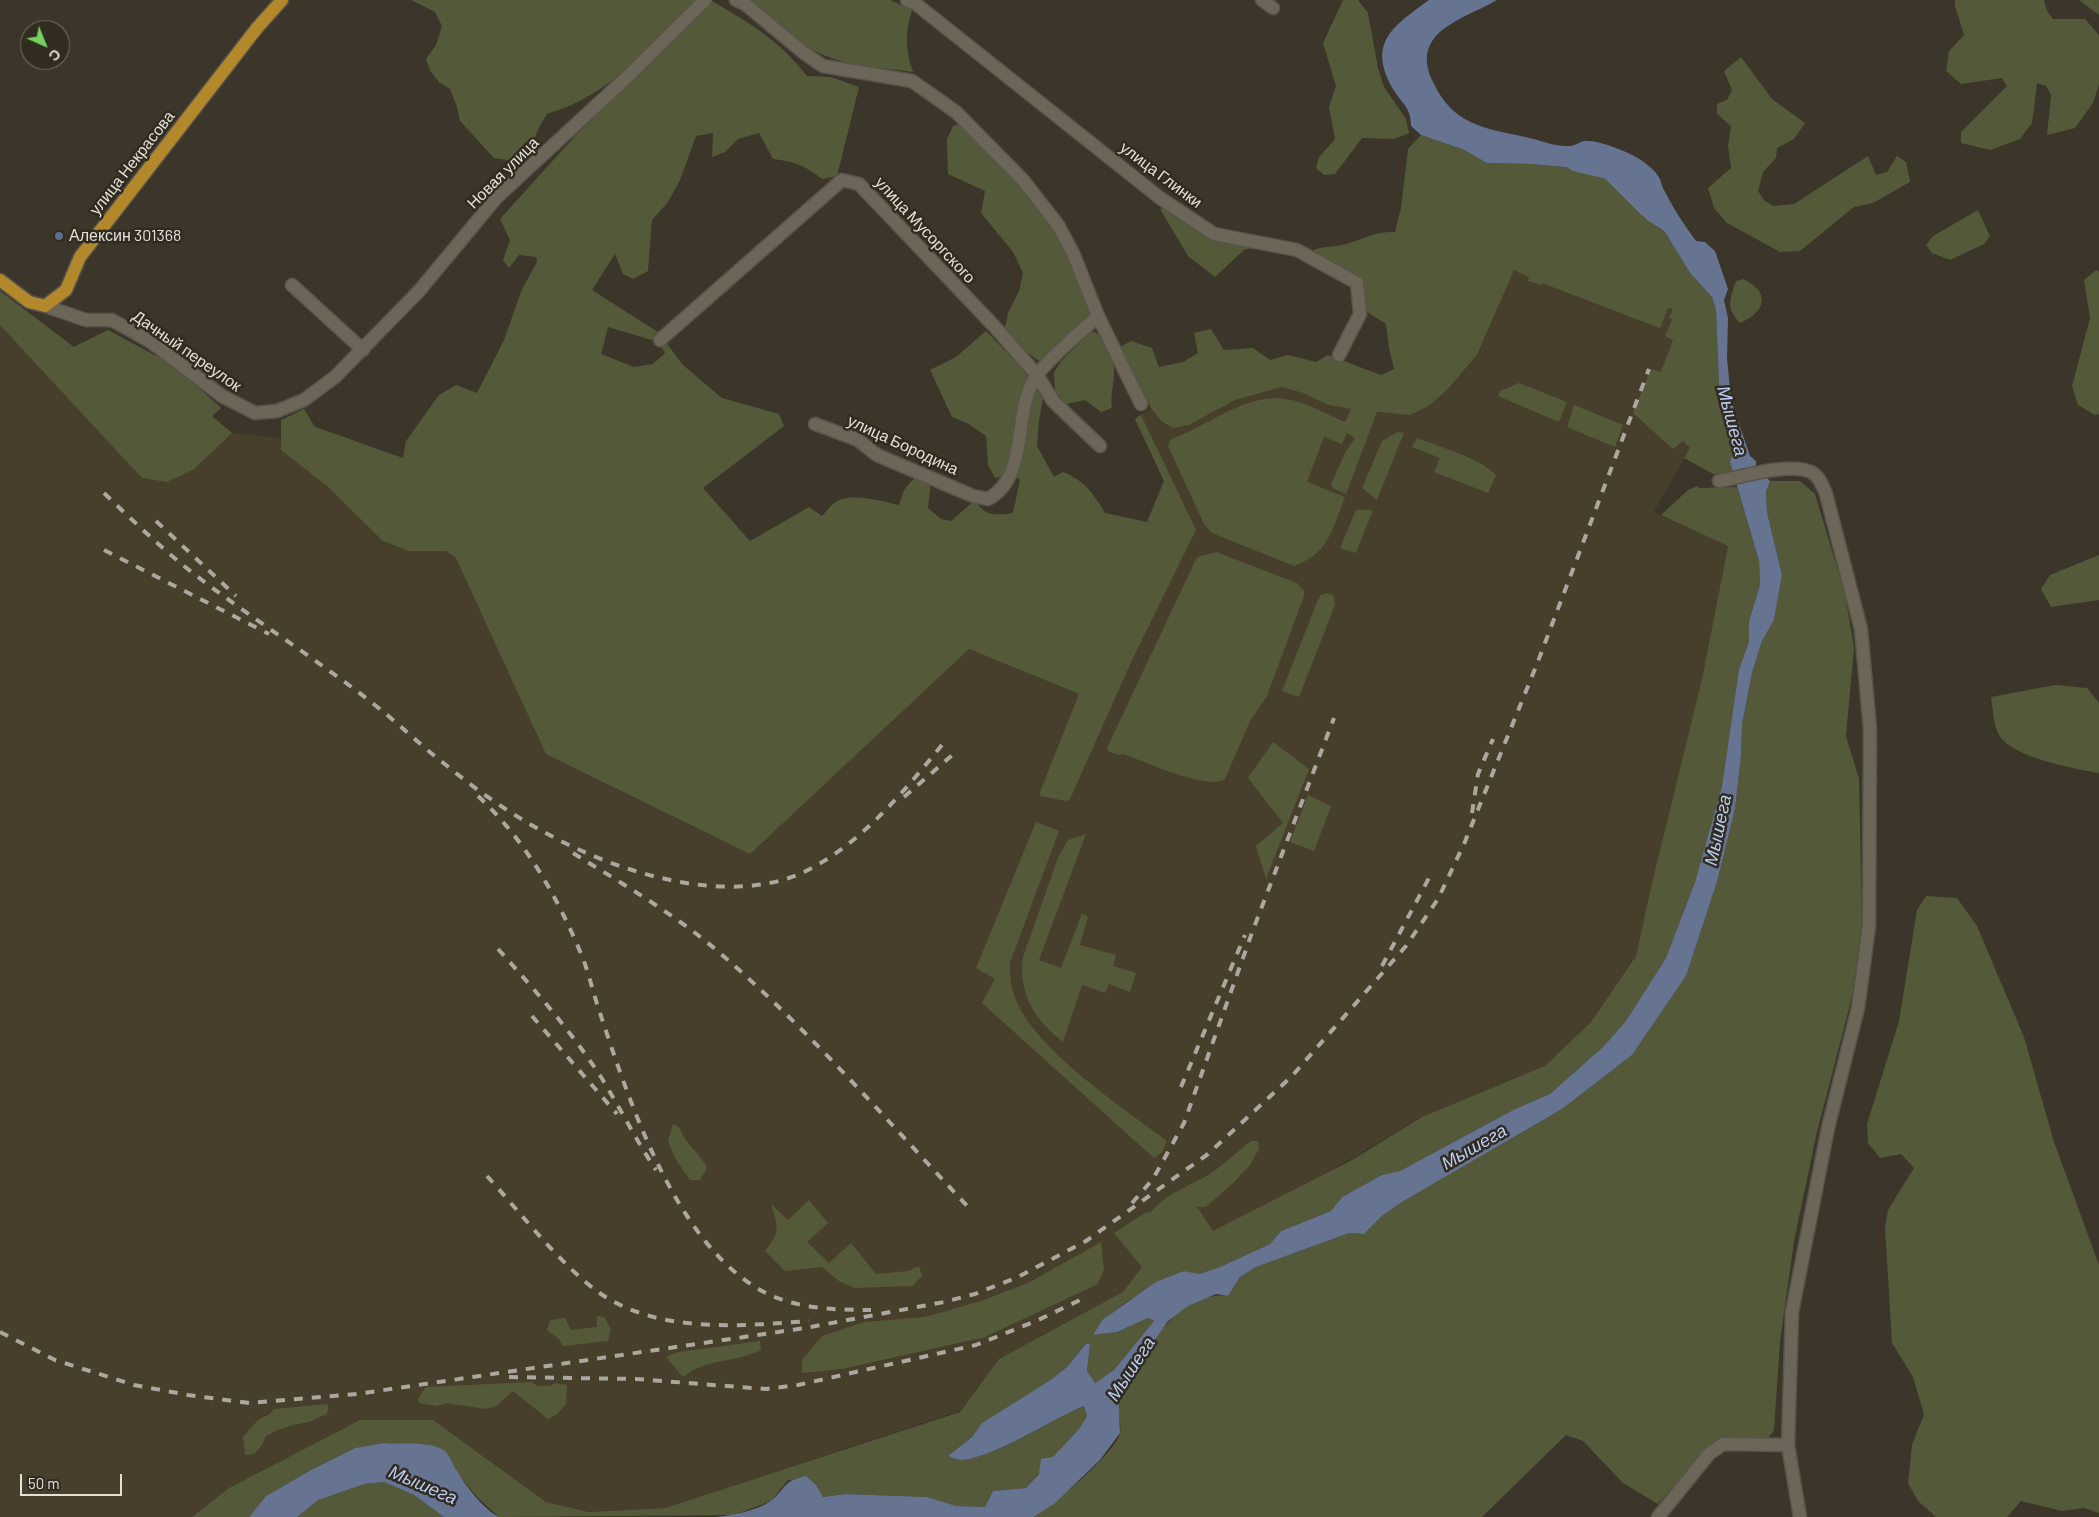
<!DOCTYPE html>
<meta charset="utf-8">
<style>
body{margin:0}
#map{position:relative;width:2099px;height:1517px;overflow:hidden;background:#3b352a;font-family:Barlow,sans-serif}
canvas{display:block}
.north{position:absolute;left:20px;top:20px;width:50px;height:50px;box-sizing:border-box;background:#312b20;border:1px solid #79736a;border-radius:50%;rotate:136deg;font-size:14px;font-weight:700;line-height:20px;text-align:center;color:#e4e0d9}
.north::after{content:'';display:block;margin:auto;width:18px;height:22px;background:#72d25d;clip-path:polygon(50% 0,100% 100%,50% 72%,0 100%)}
.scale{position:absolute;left:20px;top:1474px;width:102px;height:22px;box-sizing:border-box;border:2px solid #e4e0d9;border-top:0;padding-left:6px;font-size:15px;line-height:18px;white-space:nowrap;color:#e4e0d9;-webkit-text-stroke:4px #312b20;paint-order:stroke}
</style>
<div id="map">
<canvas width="2099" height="1517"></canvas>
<div class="north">С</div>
<div class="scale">50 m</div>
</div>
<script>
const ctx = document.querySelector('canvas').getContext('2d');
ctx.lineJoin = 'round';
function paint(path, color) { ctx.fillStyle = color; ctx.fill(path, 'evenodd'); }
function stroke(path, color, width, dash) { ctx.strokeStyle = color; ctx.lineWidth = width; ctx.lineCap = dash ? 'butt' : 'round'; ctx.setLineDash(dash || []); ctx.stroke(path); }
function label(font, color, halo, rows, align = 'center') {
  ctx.font = font + ' Barlow,sans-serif'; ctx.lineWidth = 5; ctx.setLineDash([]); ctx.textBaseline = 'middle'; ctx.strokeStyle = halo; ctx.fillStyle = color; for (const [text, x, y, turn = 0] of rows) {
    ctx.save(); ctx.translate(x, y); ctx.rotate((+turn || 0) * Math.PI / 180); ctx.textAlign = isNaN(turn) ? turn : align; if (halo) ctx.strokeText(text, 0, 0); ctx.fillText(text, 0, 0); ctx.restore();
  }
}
paint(new Path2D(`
 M 1529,233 L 1676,308 L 1685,326 L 1664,423 L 1690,448 L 1654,512 L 1728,545 L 1702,680 L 1651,887 L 1636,956 L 1591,1022 L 1545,1066 L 1422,1117 L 1123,1293 L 999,1359 L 960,1411 L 665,1508 L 586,1512 L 546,1502 L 433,1420 L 360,1420 L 229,1488 L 192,1517 L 0,1517 L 0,291 L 73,347 L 108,330 L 221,408 L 212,416 L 232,433 L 280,438 L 316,455 L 336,433 L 368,446 L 386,506 L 456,558 L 964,652 L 969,649 L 1076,693 L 1164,481 L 1135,419 L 1151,408 L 1161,421 L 1173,428 L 1189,425 L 1235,400 L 1282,387 L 1303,393 L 1328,405 L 1366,411 L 1393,414 L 1430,405 L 1447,390 L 1477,356 Z`), '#473e2c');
paint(new Path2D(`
 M 411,0 L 695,0 C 688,11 675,22 666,31 C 628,69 599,98 547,114 L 538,129 L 531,150 L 513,161 L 494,158 L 460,121 L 457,107 L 450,89 L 439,82 L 430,71 L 426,59 L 436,45 L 442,26 L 435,12 Z
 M 748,0 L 890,0 L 912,10 C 905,33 905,49 913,72 C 884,68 853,67 826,56 C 796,45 773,18 748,0 Z
 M 1343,0 L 1358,0 L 1368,13 L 1378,68 L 1384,87 L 1406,119 L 1409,133 L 1394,139 L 1362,138 L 1335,174 L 1324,175 L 1316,168 L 1319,157 L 1335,139 L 1329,107 L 1336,86 L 1323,43 Z
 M 1955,0 L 2044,0 L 2047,11 L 2053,19 L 2085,19 L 2099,35 L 2099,84 L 2093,103 L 2075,128 L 2047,135 L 2051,95 L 2046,86 L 2037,83 L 2032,123 L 2020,139 L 1990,150 L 1961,143 L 1961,132 L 2007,86 L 2002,78 L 1961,84 L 1946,71 L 1949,51 L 1964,35 L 1955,6 Z
 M 2079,0 L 2099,0 L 2099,15 Z
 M 712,1 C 751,24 779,40 807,76 L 831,77 L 859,87 L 837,176 L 822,179 C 806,166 794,161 773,159 L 759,133 L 738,139 L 725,152 L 712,157 L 713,133 L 696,136 L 680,180 L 668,202 L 652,220 L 648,271 L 633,279 L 623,274 L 615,254 L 592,290 L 661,334 L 655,341 L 608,327 L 601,354 L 634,367 L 653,364 L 665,353 L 658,342 L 665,341 L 683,365 L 722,398 L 779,414 L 784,426 L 703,488 L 750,541 L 809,507 L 822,516 C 826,512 829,507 833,504 C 849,491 881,501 899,505 L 904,490 L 916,476 L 931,482 L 928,508 L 941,519 L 951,521 L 975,500 C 984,517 997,515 1013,513 L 1020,480 L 1011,473 L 995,478 L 988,465 L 986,436 L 967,423 L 952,417 L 930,370 L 956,357 L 986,331 L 1019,365 L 1043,398 L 1039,420 L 1037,446 L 1054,477 L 1063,472 C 1084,480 1094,494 1105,513 L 1147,522 L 1164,481 L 1135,419 L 1141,415 L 1196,530 L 1132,660 L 1070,799 L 1066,801 L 1040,796 L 1040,792 L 1079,694 L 969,649 L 750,854 L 546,754 L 456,558 L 446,551 L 409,551 L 383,541 L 327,486 L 281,450 L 281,420 L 304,409 L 315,427 L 403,458 L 406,441 L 439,395 L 456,385 L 477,393 L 504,340 L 522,289 L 537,262 L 536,257 L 519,255 L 509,268 L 503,260 L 510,240 L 500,219 L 576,135 Z
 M 1741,57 L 1772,99 L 1805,123 L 1794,139 L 1777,148 L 1776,158 L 1763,172 L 1758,191 L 1764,200 L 1773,206 L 1794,204 L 1868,156 L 1876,175 L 1887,172 L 1897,156 L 1906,162 L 1910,182 L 1873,203 L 1854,207 L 1800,251 L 1780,252 L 1727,223 L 1714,208 L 1708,188 L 1731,168 L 1728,146 L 1731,126 L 1717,114 L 1717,104 L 1727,100 L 1732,90 L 1724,71 Z
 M 959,124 C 1002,165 1048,207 1073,263 C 1080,279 1085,297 1091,314 L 1039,361 L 1021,348 L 1005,328 L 1008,313 L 1019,291 L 1023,273 L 1013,252 L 981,213 L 985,191 L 948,174 L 947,139 L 953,126 Z
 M 1421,135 L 1462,149 L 1487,163 L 1531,164 L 1598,170 L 1611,167 L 1621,170 L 1643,209 L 1659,229 L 1665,232 L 1690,273 L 1712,297 L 1716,310 L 1719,385 L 1734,451 L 1730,462 L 1733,472 L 1713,474 L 1684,458 L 1690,448 L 1683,441 L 1673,449 L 1633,413 L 1651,369 L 1661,372 L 1673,340 L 1665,336 L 1672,319 L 1669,318 L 1673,309 L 1668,308 L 1660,328 L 1542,283 L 1541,285 L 1528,281 L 1529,277 L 1514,270 L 1477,355 L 1447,390 L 1430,405 L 1410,415 L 1377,412 L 1346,494 L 1332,488 L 1331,484 L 1346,451 L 1355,438 L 1347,433 L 1342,444 L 1324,437 L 1307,482 L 1345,497 C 1332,530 1329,553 1294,566 L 1212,533 L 1204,524 L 1168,446 L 1171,439 C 1214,424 1251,386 1299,402 C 1315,407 1330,416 1345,422 L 1351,409 L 1328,405 L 1303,393 L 1282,387 L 1235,400 L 1189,425 L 1173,428 L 1161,421 L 1151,408 L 1120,347 L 1131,341 L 1152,348 L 1159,367 L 1183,362 L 1198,353 L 1194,333 L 1211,329 L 1224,350 L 1253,348 L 1270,360 L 1288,355 L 1316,362 L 1328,355 L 1381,375 L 1394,369 L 1389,348 L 1386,324 L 1364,310 L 1363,288 L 1308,253 C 1320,245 1332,248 1346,244 C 1363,239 1377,231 1395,232 L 1401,208 L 1408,149 Z
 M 1169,207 L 1213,237 L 1256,246 L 1244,250 L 1215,277 L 1188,256 L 1160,209 Z
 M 1978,210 L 1990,236 L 1984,244 L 1950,260 L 1932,253 L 1926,245 L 1933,236 Z
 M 2096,270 L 2099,272 L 2099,414 L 2095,415 L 2078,405 L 2072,386 L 2090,318 L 2084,280 Z
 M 1743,279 C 1771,292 1766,312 1740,323 C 1725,307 1730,300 1736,281 Z
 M 0,291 L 74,347 L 108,330 L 175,366 L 221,408 L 212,416 L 232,433 L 194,469 L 167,482 L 142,478 L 0,325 Z
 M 1091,331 L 1102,335 C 1107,345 1115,360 1114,372 C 1114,385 1110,395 1112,408 L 1101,412 L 1085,400 L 1066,404 L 1055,392 L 1054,373 L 1061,361 Z
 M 1519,383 L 1567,402 L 1559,422 L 1498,396 L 1500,391 Z
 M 1574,405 L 1623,425 L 1615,447 L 1567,427 Z
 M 1398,432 L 1404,433 L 1377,500 L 1362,488 L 1382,441 Z
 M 1417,438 C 1440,447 1480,458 1496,475 L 1488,493 L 1434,472 L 1440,458 L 1412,447 Z
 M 1770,481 L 1800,481 L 1815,494 L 1845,594 L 1854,648 L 1846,736 L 1859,779 L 1862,923 L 1852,997 L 1817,1132 L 1794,1241 L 1780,1342 L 1774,1430 L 1767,1440 L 1739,1439 L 1714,1441 L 1658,1504 L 1623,1483 L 1583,1441 L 1566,1435 L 1482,1517 L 1033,1517 C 1052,1506 1116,1453 1120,1433 C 1122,1421 1115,1407 1118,1395 C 1119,1386 1129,1376 1134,1369 C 1155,1336 1184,1291 1228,1296 L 1240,1277 L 1256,1267 L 1349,1233 L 1364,1234 L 1382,1216 L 1402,1202 L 1562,1109 L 1632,1055 L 1686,976 L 1717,882 L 1735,809 L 1741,756 L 1742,724 L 1752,673 L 1762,641 L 1774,620 L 1782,575 L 1767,512 L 1766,492 Z
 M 1698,486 L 1699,488 L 1737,487 L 1759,561 L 1760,585 L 1749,621 L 1749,642 L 1739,669 L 1722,786 L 1695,882 L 1666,958 L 1626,1021 L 1604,1046 L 1550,1094 L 1515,1109 L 1400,1171 L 1382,1175 L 1342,1197 L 1331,1211 L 1281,1231 L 1270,1244 L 1220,1267 L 1199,1274 L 1184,1271 L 1128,1301 L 1102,1320 L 1093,1335 L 1117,1332 L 1148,1318 L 1154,1321 L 1114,1370 L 1095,1383 L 1087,1371 L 1090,1344 L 1086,1344 L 1068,1366 L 1052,1379 L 982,1423 L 972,1437 L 948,1456 C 952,1458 958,1460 963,1460 C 1000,1455 1048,1421 1084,1406 L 1087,1416 L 1079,1429 L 1026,1488 L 993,1491 L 985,1507 L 956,1506 L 926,1497 L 845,1494 L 823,1497 L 816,1485 L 788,1480 L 771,1501 L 734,1515 L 499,1517 L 479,1499 L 458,1474 L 446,1452 L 425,1444 L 405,1445 L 383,1443 L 355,1448 L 311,1470 L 266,1496 L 249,1517 L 192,1517 L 229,1488 L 360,1420 L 433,1420 L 546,1502 L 588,1512 L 665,1508 L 960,1412 L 999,1359 L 1123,1292 L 1142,1267 L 1114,1233 L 1145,1213 L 1151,1212 C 1167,1192 1189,1187 1210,1174 C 1224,1164 1237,1152 1251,1141 L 1258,1141 L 1259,1149 L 1250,1165 L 1233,1183 L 1206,1207 L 1197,1207 L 1213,1231 L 1352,1160 L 1422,1117 L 1545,1066 L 1591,1022 L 1636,956 L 1651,887 L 1702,679 L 1728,546 L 1661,515 L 1688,490 Z
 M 1356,510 L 1373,510 L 1356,553 L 1340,548 Z
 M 1216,552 L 1297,583 L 1304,591 L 1304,596 L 1267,696 L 1250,721 L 1225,779 C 1207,791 1144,761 1123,754 L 1119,755 L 1108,751 L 1107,748 L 1197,557 Z
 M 2099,555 L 2099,600 L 2051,607 L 2041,589 L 2050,575 Z
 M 1326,593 L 1333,595 L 1335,605 L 1299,697 L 1282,691 L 1317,602 L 1321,595 Z
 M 2055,685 L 2087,688 L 2099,703 L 2099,773 C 2075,769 2011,757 1999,735 C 1993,725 1993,708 1991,697 Z
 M 1273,742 L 1309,769 L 1266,879 L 1256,846 L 1283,823 L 1248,778 Z
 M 1308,795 L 1331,806 L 1314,851 L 1290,842 Z
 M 1036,822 L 1059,831 L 1010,963 C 1010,976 1011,988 1016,1000 C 1036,1050 1123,1108 1167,1141 L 1162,1152 L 1154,1158 L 982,1003 L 995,979 L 976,968 Z
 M 1086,834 L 1039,960 L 1061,968 L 1082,913 L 1088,917 L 1080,945 L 1116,955 L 1113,966 L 1136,973 L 1130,992 L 1109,984 L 1105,993 L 1082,985 L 1063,1042 C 1035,1020 1018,994 1023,957 L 1059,855 L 1068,840 Z
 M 1926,896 L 1957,898 L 1977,926 L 2024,1037 L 2054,1142 L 2099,1265 L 2099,1513 L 2084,1508 L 2062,1511 L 2021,1501 L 2007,1517 L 1936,1517 L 1918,1501 L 1908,1483 L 1912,1445 L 1924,1414 L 1913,1377 L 1892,1343 L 1885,1228 L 1888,1210 L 1914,1168 L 1901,1154 L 1880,1158 L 1868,1143 L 1867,1124 L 1899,1021 L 1917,910 Z
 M 673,1124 L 680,1128 C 685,1145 700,1152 707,1168 L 700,1180 L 690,1180 L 675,1158 L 668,1141 Z
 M 809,1200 L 828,1223 L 807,1242 L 829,1263 L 851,1243 L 876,1274 L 908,1271 L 919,1266 L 922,1276 L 912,1286 L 854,1288 L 839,1281 L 822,1267 L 785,1271 L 765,1251 C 781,1231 778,1228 771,1204 L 788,1220 Z
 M 1101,1242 L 1104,1269 L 1098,1284 L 985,1337 L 842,1369 L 802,1373 L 802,1360 L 822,1336 L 864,1322 L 925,1317 L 981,1301 L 1028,1283 Z
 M 597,1316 L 604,1317 L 611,1329 L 608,1341 L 563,1346 L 558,1338 L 547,1330 L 550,1320 L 565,1318 L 571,1330 L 597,1327 Z
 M 760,1341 L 761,1350 C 735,1363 707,1358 683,1377 L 666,1357 L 679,1352 Z
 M 532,1382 L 537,1386 L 550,1386 L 556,1383 L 567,1385 L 566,1404 L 557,1414 L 548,1419 L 513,1391 L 496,1406 L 486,1409 L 446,1403 L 437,1406 L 419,1403 L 418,1398 L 426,1387 Z
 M 327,1404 L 329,1408 L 326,1415 C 318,1416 314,1421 308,1422 C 292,1425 280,1428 266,1436 L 262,1445 L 254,1454 L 245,1455 L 243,1437 L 258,1420 L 270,1414 L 274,1409 Z
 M 384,1482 L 414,1495 L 444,1517 L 297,1517 L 318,1500 L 365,1484 Z`), '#545a39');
paint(new Path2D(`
 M 1429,0 L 1497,0 C 1463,20 1409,31 1433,82 C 1453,125 1484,128 1525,137 C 1540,140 1554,147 1570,146 C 1575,146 1579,142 1584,141 C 1597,139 1631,153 1641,160 C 1646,164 1655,170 1658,176 C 1661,179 1661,185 1664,190 C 1673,208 1684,225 1696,241 L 1705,242 L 1715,251 L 1728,289 L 1724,300 L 1728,318 L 1727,358 L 1731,400 L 1750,456 L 1756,461 L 1756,467 L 1770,481 L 1766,492 L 1767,512 L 1782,575 L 1774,620 L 1762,641 L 1752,673 L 1742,724 L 1741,756 L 1735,809 L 1717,882 L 1686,976 L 1632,1055 L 1562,1109 L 1402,1202 L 1382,1216 L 1364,1234 L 1349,1233 L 1256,1267 L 1240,1277 L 1228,1296 L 1216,1294 L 1188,1306 L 1168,1321 L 1118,1393 L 1120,1433 L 1100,1460 L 1054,1504 L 1033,1517 L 715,1517 C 730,1516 760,1510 772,1500 C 788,1486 782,1482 806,1476 L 816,1485 L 823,1497 L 845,1494 L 927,1497 L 956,1506 L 985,1507 L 993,1491 L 1026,1488 L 1039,1474 L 1041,1459 L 1053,1457 L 1079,1429 L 1087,1416 L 1084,1406 C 1050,1420 997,1456 963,1460 C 958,1460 952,1458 948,1456 L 972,1437 L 982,1423 L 1052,1379 L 1068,1366 L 1086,1344 L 1090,1344 L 1087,1371 L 1095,1383 L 1114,1370 L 1154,1321 L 1148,1318 L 1117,1332 L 1093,1335 L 1102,1320 L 1156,1282 L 1184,1271 L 1199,1274 L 1220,1267 L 1270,1244 L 1281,1231 L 1331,1211 L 1342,1197 L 1382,1175 L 1400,1171 L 1515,1109 L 1550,1094 L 1604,1046 L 1626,1021 L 1666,958 L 1695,882 L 1722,786 L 1739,669 L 1749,642 L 1749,621 L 1760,585 L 1759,561 L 1730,462 L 1734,451 L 1719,385 L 1716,310 L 1712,297 L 1690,273 L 1665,232 L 1646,219 L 1643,209 L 1636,207 L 1626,198 L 1627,179 L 1621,170 L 1611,167 L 1598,170 L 1531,164 L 1487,163 L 1462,149 L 1421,135 L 1411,126 C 1411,107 1402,104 1393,89 C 1366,42 1395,25 1429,0 Z
 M 383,1443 C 402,1445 428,1440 445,1451 C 450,1455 453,1466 457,1471 C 466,1486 483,1509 499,1517 L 444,1517 L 414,1495 L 384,1482 L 365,1484 L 318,1500 L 297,1517 L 249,1517 L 266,1496 L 311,1470 L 355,1448 Z`), '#667492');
stroke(new Path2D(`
 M 1577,159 L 1611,167 L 1650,206`), '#667492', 25);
const minor = new Path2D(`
 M 736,0 L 745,4 L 804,53 L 823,66 L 912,81 L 956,112 L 1023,180 L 1058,225 L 1073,253 L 1098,316 L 1141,404
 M 907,0 L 916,4 L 1160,198 L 1214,234 L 1297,250 L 1357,283 L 1360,314 L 1339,355
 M 1262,0 L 1273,8
 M 292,285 L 363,350
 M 45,306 L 86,320 L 112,320 L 151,342 L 222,396 L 255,413 L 277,411 L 304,400 L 335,377 L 419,291 L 497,197 L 625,79 L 705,0
 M 660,340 L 842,180 L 859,184 L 994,326 L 1037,375 L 1053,401 L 1100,446
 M 815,424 L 858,440 L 877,455 L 973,496 L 988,499 C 1031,475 1011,411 1037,375 C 1050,357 1081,332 1098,316
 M 1719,481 C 1742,477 1789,462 1811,472 C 1819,476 1823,486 1826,494 L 1861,629 L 1870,729 L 1869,926 L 1858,1008 L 1828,1128 L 1792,1312 L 1788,1445 L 1800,1517
 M 1658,1517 L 1709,1454 L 1723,1444 L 1788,1445`);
const major = new Path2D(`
 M 0,280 L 29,302 L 45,306 L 66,290 L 80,257 L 257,28 L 282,0`);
stroke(minor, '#58544a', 15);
stroke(major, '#58544a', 15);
stroke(minor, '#6c6659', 12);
stroke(major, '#b3882b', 12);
stroke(new Path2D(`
 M 104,493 C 130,518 156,543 184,566 C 244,614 310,654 371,702 C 397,722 420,745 446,765 C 516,823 602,871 693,884 C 729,889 770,888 804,872 C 862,844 906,789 946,740
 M 156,521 L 236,596
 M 104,550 L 269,634
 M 478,796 C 526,841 557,896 582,956 C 589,974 593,992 599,1010 C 629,1100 675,1245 764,1292 C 796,1309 835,1310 871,1310
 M 904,797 L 957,751
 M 1472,813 L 1478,774 L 1493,739
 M 573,853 C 621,883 671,912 714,948 C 807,1027 888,1122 971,1210
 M 498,949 C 535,990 571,1031 601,1077 C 620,1108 636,1140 656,1170
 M 1382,966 L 1429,878
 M 532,1016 L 617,1114
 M 1181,1087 L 1245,935
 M 487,1176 C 520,1212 562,1267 601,1294 C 660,1334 742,1326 809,1321
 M 1132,1203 L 1153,1179 L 1184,1123 L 1253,930 L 1334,718
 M 0,1332 L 55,1360 L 134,1385 L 188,1395 L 249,1403 L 357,1394 L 805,1328 L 944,1302 L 975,1294 L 1018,1277 L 1086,1241 L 1208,1154 L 1292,1076 L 1406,946 L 1438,899 L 1464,844 L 1537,664 L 1649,369
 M 509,1377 L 636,1379 L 766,1389 L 798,1385 L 976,1345 L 1036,1321 L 1080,1300`), '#aca79f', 4, [9, 9]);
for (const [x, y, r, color] of [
 [59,236,5,"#5c6f8a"]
]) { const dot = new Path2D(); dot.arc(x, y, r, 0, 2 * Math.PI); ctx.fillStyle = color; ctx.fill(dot); stroke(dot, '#312b20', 2); }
label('16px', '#e4e0d9', '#312b20', [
 ["улица Некрасова",132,163,-52],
 ["Новая улица",503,173,-45],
 ["улица Глинки",1161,175,37],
 ["улица Мусоргского",925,230,47],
 ["Дачный переулок",187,351,35],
 ["улица Бородина",903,445,25]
]);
label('16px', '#e4e0d9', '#312b20', [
 ["Алексин 301368",69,236]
], 'left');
label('italic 18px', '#b9cdf8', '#312b20', [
 ["Мышега",1732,421,75],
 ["Мышега",1718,830,-78],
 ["Мышега",1474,1147,-30],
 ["Мышега",1131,1369,-57],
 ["Мышега",423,1485,23]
]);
</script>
